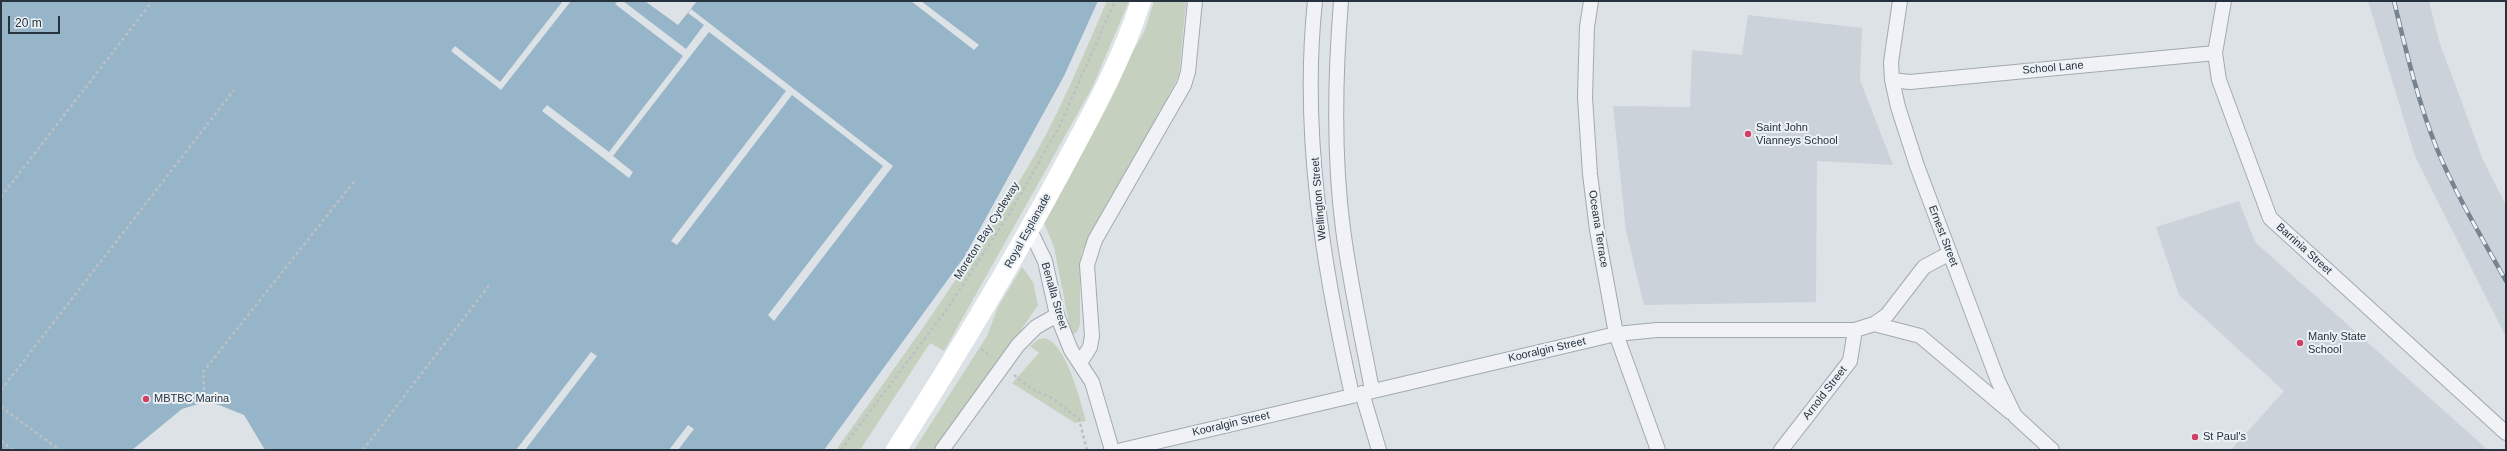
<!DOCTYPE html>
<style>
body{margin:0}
#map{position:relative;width:2507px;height:451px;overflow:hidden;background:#dde2e7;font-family:Arial,sans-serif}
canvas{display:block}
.frame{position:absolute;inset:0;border:2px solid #26323e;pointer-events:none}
.scale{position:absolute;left:8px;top:16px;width:52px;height:18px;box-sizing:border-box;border:2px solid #26323e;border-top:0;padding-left:5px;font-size:12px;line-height:14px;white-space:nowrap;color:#26323e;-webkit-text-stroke:3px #ecf1f5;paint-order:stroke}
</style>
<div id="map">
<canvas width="2507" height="451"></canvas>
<div class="frame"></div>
<div class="scale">20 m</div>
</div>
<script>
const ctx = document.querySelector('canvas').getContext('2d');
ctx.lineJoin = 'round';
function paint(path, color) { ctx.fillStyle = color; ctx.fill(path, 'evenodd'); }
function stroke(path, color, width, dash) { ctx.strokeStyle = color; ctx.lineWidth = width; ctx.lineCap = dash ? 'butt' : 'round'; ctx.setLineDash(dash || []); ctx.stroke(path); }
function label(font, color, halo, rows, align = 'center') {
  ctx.font = font + ' Arial,sans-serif'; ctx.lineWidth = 4; ctx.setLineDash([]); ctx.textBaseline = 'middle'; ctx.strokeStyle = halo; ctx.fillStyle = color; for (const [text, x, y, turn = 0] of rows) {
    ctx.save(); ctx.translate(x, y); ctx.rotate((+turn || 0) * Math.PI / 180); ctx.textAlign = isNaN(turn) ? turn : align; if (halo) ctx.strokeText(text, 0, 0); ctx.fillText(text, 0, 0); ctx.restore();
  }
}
paint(new Path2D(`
 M 2368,1 L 2429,1 L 2439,41 L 2483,160 L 2506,205 L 2506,337 L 2415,156 Z
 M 1748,15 L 1862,28 L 1860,80 L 1893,165 L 1817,161 L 1816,302 L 1644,305 L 1626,231 L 1613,106 L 1690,107 L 1692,50 L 1742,55 Z
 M 2239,201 L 2255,242 L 2488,450 L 2231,450 L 2284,391 L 2179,295 L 2156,227 Z`), '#cbd2d9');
paint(new Path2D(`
 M 1107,1 L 1129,1 L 1092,88 L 944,351 L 930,343 L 860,450 L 836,450 C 900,360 966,270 1023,175 C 1057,120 1081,60 1107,1 Z
 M 1154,1 L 1186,1 L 1179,75 L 1158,117 L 1082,252 L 1080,262 L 1080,324 L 1077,332 L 1073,334 L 1070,328 L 1054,247 L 1044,223 L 1098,113 L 1145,30 Z
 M 1022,267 L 1033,282 L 1038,305 L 981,390 L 934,450 L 914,450 L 987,336 L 998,307 Z
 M 1045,338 C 1067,345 1080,400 1086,421 L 1075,423 L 1012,383 L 1039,353 L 1030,346 L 1039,339 Z`), '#c5d1be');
paint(new Path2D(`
 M 1,1 L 645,1 L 678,25 L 697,1 L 1098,1 L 1064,76 L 965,256 L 824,450 L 265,450 L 244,415 L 219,405 L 205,402 L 182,409 L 132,450 L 1,450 Z`), '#97b5c8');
paint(new Path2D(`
 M 563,1 L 571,1 L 501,90 L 451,51 L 455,46 L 500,82 Z
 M 618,1 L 623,1 L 686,49 L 704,25 L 688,13 L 691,9 L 893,166 L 774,321 L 768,315 L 883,166 L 792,95 L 677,245 L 671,241 L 786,91 L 709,32 L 613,156 L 633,172 L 629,178 L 542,111 L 547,105 L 609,152 L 683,56 L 615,4 Z
 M 911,1 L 921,1 L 979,45 L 974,50 Z
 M 591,352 L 597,356 L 525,450 L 516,450 Z
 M 688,425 L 694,429 L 678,450 L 669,450 Z`), '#dde2e7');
const street = new Path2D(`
 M 1315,1 C 1301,133 1323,266 1352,395
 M 1341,1 C 1335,77 1333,153 1343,229 C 1350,283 1362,337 1372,390
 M 1591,1 L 1587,27 L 1585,97 L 1590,174 L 1597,230 L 1616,334 L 1658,450
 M 1900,1 L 1891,62 L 1892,80 L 1898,107 L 1917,166 L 1998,381 L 2015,416 L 2052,450
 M 2224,1 L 2215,53 L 2219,80 L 2270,218 L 2506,433
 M 1892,80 L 1910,82 L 2215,53
 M 1030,230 L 1045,261 L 1057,315 L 1071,350 L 1092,382 L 1112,450
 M 1874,324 L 1920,336 L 2010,412
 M 1080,363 L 1090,347 L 1092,336 L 1087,265 L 1095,240 L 1184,85 L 1188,72 L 1195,1
 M 1362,393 L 1379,450
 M 942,450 L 1018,345 L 1036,327 L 1057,315
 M 1122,450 L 1616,334 L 1657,330 L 1855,330 L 1874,324 L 1887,315 L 1924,267 L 1950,253
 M 1781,450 L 1850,361 L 1855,330`);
stroke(street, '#a2aab1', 16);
stroke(new Path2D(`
 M 1,197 L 150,4
 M 981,349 L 991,357
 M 1014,375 L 1030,388 L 1052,398 L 1079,419 L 1087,450
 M 1,390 L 234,90
 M 205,402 L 203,372 L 356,179
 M 1,407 L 60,450
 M 1,441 L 13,450
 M 363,450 L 490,284
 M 841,450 L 947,309 L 1011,211 L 1059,127 L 1115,1`), '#bbc0c5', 2.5, [3, 3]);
stroke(street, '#f0f2f5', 14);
stroke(new Path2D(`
 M 896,450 C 955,358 1011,265 1063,168 C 1092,114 1122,60 1141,1`), '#fff', 20);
const rail = new Path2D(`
 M 2394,1 C 2406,51 2418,102 2437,149 C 2456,195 2482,238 2506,281`);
stroke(rail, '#768491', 4.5);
stroke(rail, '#ecf1f5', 3, [9]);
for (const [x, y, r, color] of [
 [1748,134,4,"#cf3f66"],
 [2300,343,4,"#cf3f66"],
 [146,399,4,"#cf3f66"],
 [2195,437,4,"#cf3f66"]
]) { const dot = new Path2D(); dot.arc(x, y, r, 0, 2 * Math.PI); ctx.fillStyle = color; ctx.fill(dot); stroke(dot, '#ecf1f5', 1.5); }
label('11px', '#26323e', '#ecf1f5', [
 ["School Lane",2053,68,-5],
 ["Wellington Street",1319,199,-95],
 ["Oceana Terrace",1598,229,81],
 ["Moreton Bay Cycleway",987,231,-58],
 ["Royal Esplanade",1028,231,-61],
 ["Ernest Street",1943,236,69],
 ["Barrinia Street",2304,249,42],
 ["Benalla Street",1054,296,74],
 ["Kooralgin Street",1547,350,-13],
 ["Arnold Street",1825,393,-52],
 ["Kooralgin Street",1231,424,-13]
]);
label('11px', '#26323e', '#ecf1f5', [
 ["Saint John",1756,128],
 ["Vianneys School",1756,141],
 ["Manly State",2308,337],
 ["School",2308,350],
 ["MBTBC Marina",154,399],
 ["St Paul's",2203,437]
], 'left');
</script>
